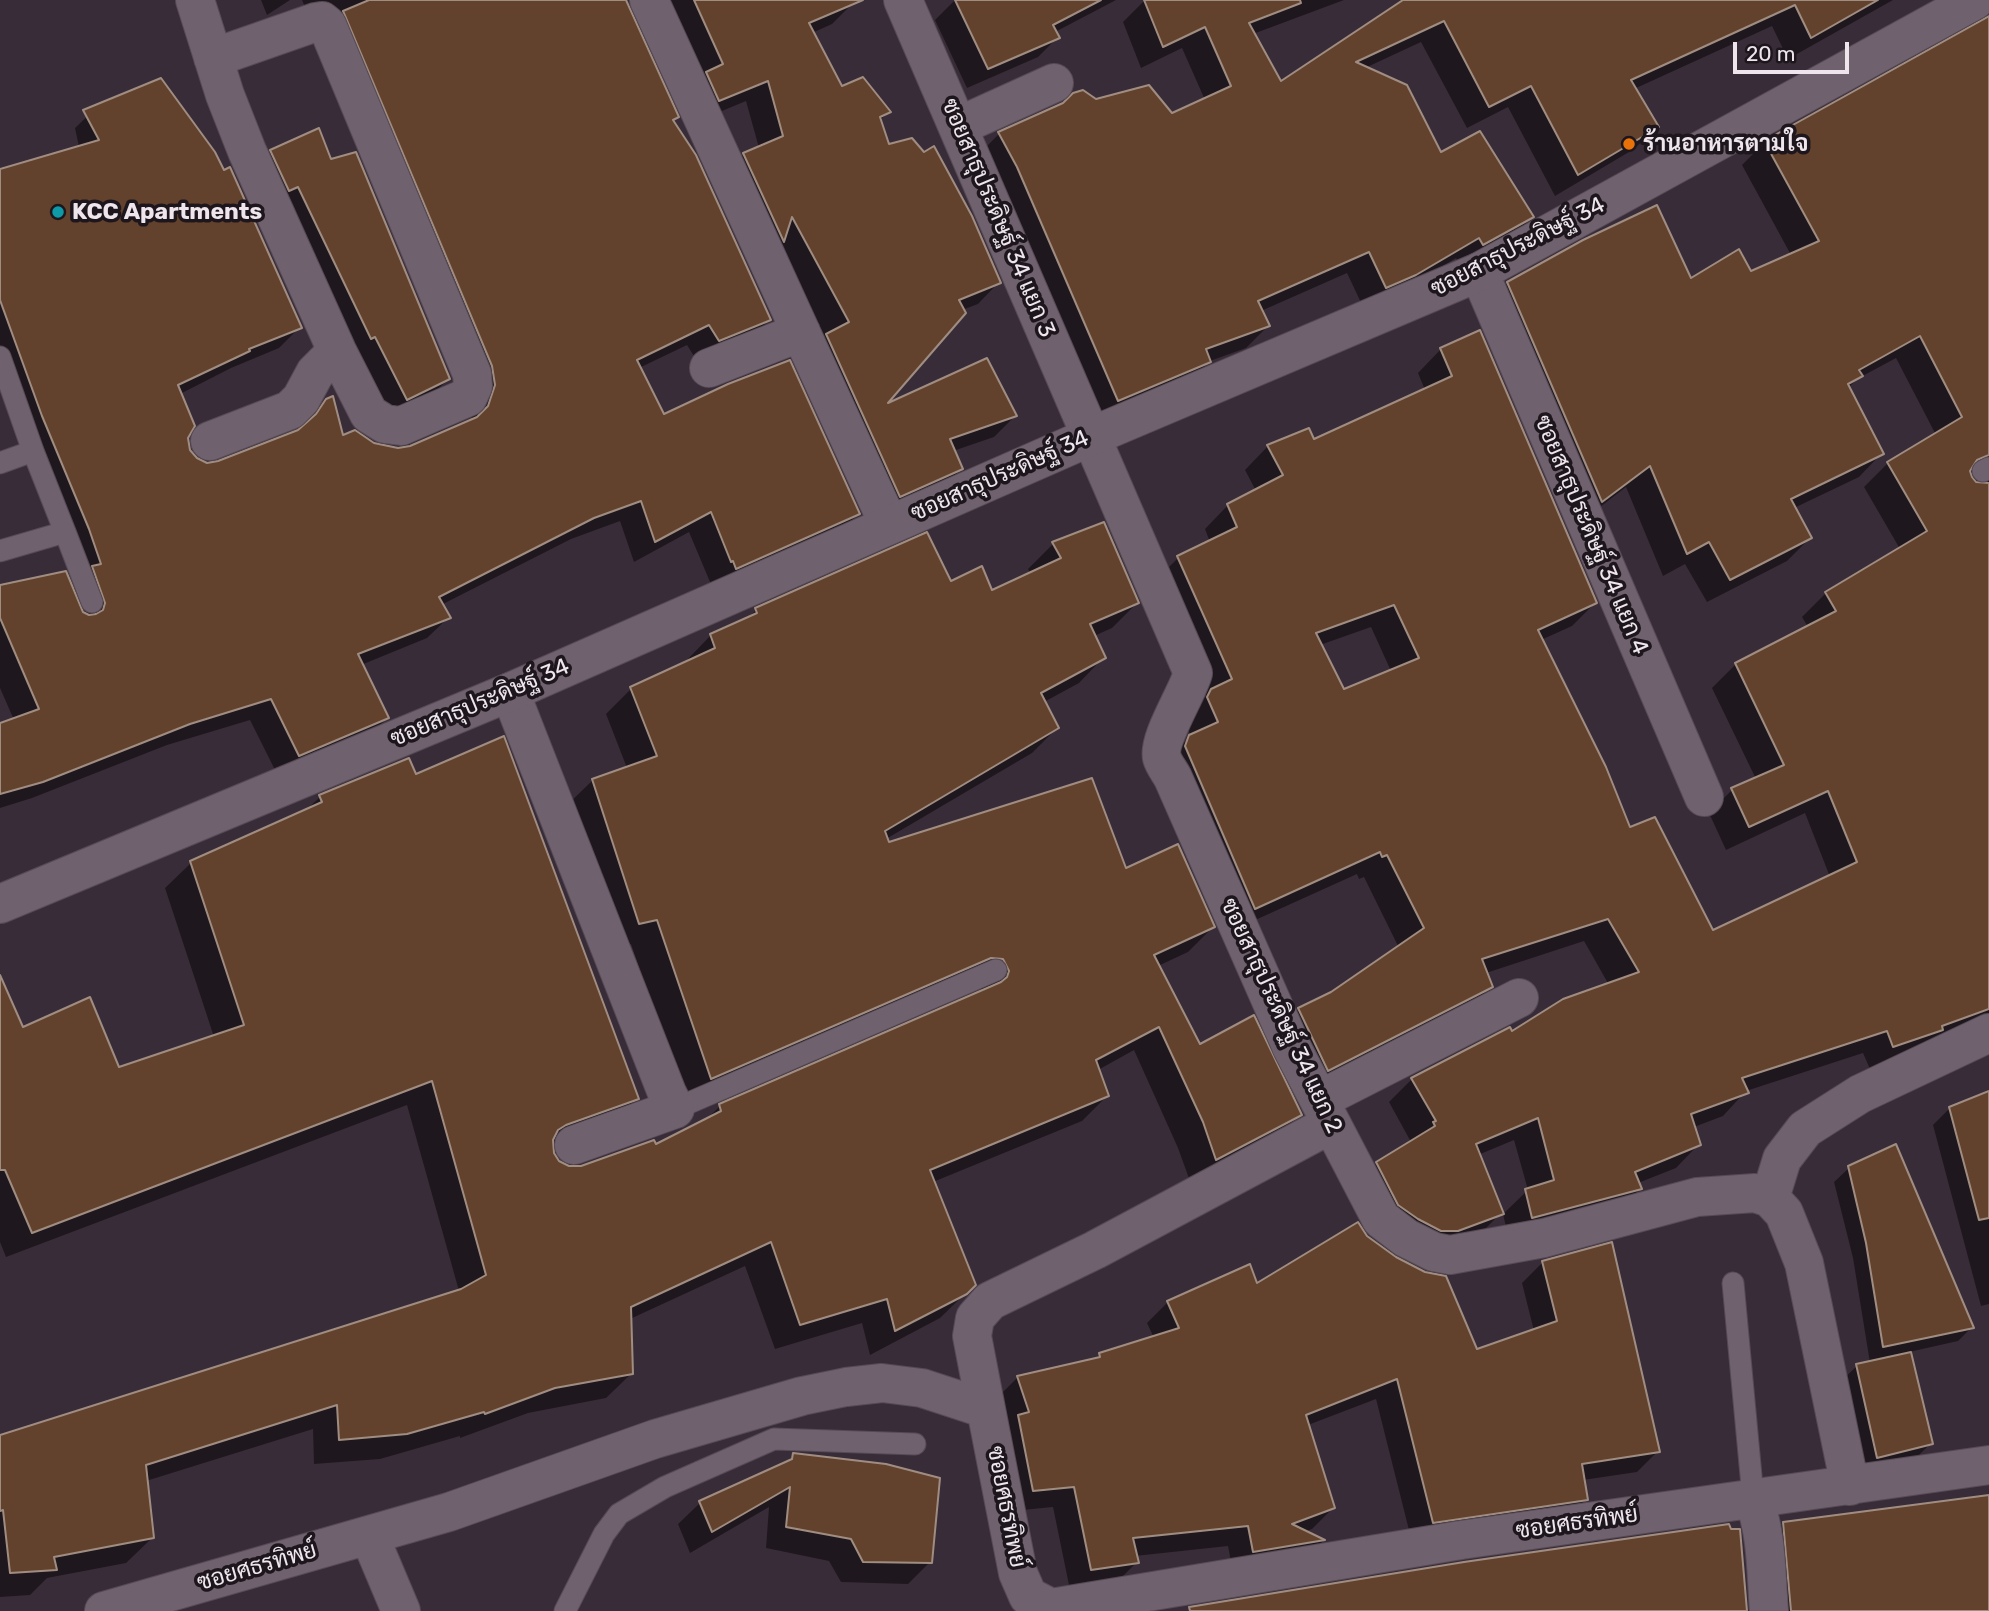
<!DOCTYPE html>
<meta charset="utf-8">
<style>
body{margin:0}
#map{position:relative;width:1989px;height:1611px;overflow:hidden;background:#392c39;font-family:Rubik,sans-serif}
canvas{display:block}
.scale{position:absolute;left:1733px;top:42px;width:116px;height:32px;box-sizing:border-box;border:4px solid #eee5ed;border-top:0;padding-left:9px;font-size:21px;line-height:24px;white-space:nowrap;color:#eee5ed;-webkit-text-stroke:5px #1d171d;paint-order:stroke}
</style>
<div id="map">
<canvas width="1989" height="1611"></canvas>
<div class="scale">20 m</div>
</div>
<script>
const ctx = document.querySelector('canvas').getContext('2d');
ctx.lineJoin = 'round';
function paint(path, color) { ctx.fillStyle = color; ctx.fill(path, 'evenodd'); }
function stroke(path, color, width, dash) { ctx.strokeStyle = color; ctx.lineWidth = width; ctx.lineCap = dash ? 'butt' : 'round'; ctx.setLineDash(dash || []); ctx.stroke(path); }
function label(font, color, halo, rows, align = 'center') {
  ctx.font = font + ' Rubik,Sarabun,sans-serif'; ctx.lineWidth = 7; ctx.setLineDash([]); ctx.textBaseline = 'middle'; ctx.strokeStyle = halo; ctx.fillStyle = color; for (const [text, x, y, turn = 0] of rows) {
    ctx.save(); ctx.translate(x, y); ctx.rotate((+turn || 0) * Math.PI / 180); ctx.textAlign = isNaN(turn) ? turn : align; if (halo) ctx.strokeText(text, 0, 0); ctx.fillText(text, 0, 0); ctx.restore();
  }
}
paint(new Path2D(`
 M 261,0 L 290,0 L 267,15 Z
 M 302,0 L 624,0 L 676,117 L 672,121 L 769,320 L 748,341 L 697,361 L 687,345 L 639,368 L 663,416 L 858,514 L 837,535 L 715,589 L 710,582 L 689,532 L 634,562 L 620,521 L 571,539 L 441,605 L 449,617 L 427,638 L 361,665 L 387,718 L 366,739 L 278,776 L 250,720 L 167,745 L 32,798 L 0,808 L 0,724 L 14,720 L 0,688 L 0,587 L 72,589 L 79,582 L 0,386 L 0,171 L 79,147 L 75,128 L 97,107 L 300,327 L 279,348 L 231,368 L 180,394 L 188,449 L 195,459 L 206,464 L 218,463 L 299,432 L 327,401 L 341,438 L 355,432 L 382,447 L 398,449 L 410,448 L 471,421 L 472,417 L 474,407 Z
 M 664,0 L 852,0 L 853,3 L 832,24 L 812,33 L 841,88 L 889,112 L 879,121 L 888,146 L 999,282 L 978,304 L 962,310 L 882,408 L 1015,416 L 994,437 L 953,451 L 961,469 L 940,490 L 879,517 L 805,356 L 825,337 L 776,247 L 723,176 L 744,154 L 759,148 L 746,101 L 698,121 Z
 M 955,0 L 1116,0 L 1055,32 L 1058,37 L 1038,57 L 967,88 L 935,20 Z
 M 1145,0 L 1344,0 L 1253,34 L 1281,84 L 1406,0 L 1893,0 L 1788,59 L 1772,26 L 1634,89 L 1657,127 L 1634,149 L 1555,196 L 1508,107 L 1467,128 L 1421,42 L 1365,68 L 1440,154 L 1532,217 L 1510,239 L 1460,266 L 1456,258 L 1392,297 L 1364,309 L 1347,273 L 1261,311 L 1268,326 L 1246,348 L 1210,361 L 1187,384 L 1096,422 L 977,156 L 999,134 L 1095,101 L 1172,115 L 1205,100 L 1182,48 L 1141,68 L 1123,22 Z
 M 1989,27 L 1989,1023 L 1870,1069 L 1863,1053 L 1746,1091 L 1723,1116 L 1694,1127 L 1699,1144 L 1676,1168 L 1638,1183 L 1640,1189 L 1616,1212 L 1509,1240 L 1503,1214 L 1528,1190 L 1514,1140 L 1478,1155 L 1501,1213 L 1478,1236 L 1434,1254 L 1354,1186 L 1377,1163 L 1411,1142 L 1389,1102 L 1412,1079 L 1511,1034 L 1609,985 L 1584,941 L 1486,973 L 1491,986 L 1468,1010 L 1305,1093 L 1276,1033 L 1299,1009 L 1332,994 L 1399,948 L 1364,877 L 1359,879 L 1357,874 L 1231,931 L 1166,761 L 1191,736 L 1184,722 L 1188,714 L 1206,696 L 1155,581 L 1178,558 L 1210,542 L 1205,529 L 1228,505 L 1256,491 L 1245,470 L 1268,446 L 1314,441 L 1425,390 L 1418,373 L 1441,349 L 1595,603 L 1572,626 L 1541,640 L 1629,830 L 1712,932 L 1830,877 L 1805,813 L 1726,850 L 1709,813 L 1732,790 L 1756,779 L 1712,688 L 1736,664 L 1808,627 L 1802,617 L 1826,593 L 1900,549 L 1864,487 L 1888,463 L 1936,435 L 1896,358 L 1857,379 L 1848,388 L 1882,453 L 1859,477 L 1794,508 L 1810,538 L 1787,561 L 1707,602 L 1685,564 L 1663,576 L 1626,487 L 1578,524 L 1485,306 L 1508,283 L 1690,280 L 1750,273 L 1791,255 L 1742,165 L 1765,142 ZM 1371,627 L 1391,671 L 1343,692 L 1320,645 Z
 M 271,151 L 330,161 L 448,379 L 429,398 L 387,418 L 252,170 Z
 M 1103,524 L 1137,603 L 1112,628 L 1094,636 L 1104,657 L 1079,683 L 1044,702 L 1057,728 L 1032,753 L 886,839 L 888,844 L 1125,871 L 1213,927 L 1188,952 L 1158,966 L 1199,1046 L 1300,1114 L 1275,1140 L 1191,1184 L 1178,1148 L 1134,1050 L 1098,1070 L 1107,1096 L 1082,1121 L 933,1182 L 974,1285 L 940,1318 L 870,1355 L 862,1323 L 775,1349 L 745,1266 L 630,1319 L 632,1373 L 606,1398 L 528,1413 L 460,1438 L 460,1436 L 380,1459 L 314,1464 L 313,1429 L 146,1481 L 152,1538 L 126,1563 L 47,1578 L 30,1595 L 0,1597 L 0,1436 L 459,1291 L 407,1105 L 6,1257 L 0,1242 L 0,1024 L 22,1029 L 118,1069 L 214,1037 L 165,888 L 191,863 L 304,812 L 320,797 L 416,777 L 637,1098 L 612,1123 L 551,1145 L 552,1154 L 558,1163 L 569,1168 L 581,1167 L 655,1146 L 704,1122 L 720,1106 L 982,992 L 978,984 L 685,1103 L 631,944 L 614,948 L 567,805 L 593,780 L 627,768 L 606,714 L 631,689 L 687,663 L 686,661 L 711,635 L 745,621 L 756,610 L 950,583 L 991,592 L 1031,574 L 1028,569 L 1053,544 Z
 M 1989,1092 L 1989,1304 L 1981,1306 L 1933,1125 L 1950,1108 Z
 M 1849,1168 L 1972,1327 L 1958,1341 L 1909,1352 L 1931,1443 L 1916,1458 L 1862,1472 L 1841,1381 L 1857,1366 L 1870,1363 L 1853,1258 L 1834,1182 Z
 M 1366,1237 L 1476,1351 L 1534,1331 L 1522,1283 L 1543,1262 L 1658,1451 L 1637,1472 L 1583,1480 L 1586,1499 L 1566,1520 L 1412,1542 L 1376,1399 L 1308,1425 L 1333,1508 L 1312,1529 L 1304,1532 L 1323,1541 L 1303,1561 L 1233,1572 L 1228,1546 L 1135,1556 L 1137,1562 L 1116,1583 L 1070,1590 L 1053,1507 L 1012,1511 L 997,1398 L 1018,1377 L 1094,1361 L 1100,1354 L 1154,1338 L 1147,1323 L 1168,1302 L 1256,1285 Z
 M 794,1455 L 930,1562 L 908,1584 L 841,1582 L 829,1561 L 766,1548 L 769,1507 L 690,1553 L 678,1524 L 700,1503 L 784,1465 Z
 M 1989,1497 L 1989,1611 L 1768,1611 L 1762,1545 L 1784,1523 Z`), '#0007');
const building = new Path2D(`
 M 369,0 L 626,0 L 679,117 L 673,120 L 696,155 L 771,320 L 719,341 L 709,325 L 637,360 L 664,414 L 728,384 L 790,360 L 860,514 L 736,569 L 733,561 L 731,562 L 711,512 L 655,542 L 641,501 L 594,518 L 439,597 L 451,618 L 358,654 L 389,718 L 299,756 L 271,699 L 190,724 L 43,782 L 0,794 L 0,723 L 39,709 L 0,618 L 0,585 L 66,571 L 83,612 L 89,615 L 96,614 L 103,610 L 105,603 L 92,566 L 101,564 L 89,529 L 42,416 L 0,300 L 0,169 L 99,140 L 83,110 L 161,78 L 215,152 L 224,170 L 230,167 L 302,328 L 249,349 L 250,351 L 178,385 L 195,426 L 188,438 L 190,450 L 197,458 L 207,463 L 218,461 L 298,430 L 316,414 L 326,399 L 333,396 L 343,435 L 355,430 L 374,443 L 398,448 L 410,446 L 477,417 L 488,406 L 495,385 L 492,366 L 343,11 Z
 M 694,0 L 863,0 L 809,23 L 842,86 L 863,77 L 891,112 L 880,117 L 889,144 L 912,138 L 924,152 L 934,146 L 972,216 L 1001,283 L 959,300 L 966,313 L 888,403 L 987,358 L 1017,416 L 950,439 L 963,469 L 900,497 L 826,334 L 849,322 L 792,217 L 784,242 L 743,153 L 783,136 L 768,81 L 719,101 L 706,72 L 723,64 Z
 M 955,0 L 1101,0 L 1053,25 L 1060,38 L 988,69 Z
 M 1144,0 L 1300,0 L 1301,3 L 1249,23 L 1281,81 L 1403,0 L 1878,0 L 1811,38 L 1795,5 L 1631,80 L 1659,127 L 1578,175 L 1531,86 L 1489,107 L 1444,21 L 1356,62 L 1407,85 L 1441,152 L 1480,131 L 1534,217 L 1483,245 L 1479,238 L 1416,275 L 1386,288 L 1369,252 L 1258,301 L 1270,326 L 1206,349 L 1211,362 L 1118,401 L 1017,167 L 998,132 L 1063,103 L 1073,93 L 1083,90 L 1096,99 L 1149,85 L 1172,113 L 1231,86 L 1205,27 L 1163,47 Z
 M 1989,16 L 1989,455 L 1977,460 L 1970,471 L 1972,477 L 1976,482 L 1989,483 L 1989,1009 L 1942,1026 L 1943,1030 L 1893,1047 L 1887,1031 L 1742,1078 L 1749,1093 L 1691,1114 L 1701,1145 L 1635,1172 L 1642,1189 L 1532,1218 L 1525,1189 L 1554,1180 L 1538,1118 L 1476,1144 L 1504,1214 L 1458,1231 L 1441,1231 L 1418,1219 L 1398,1205 L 1376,1162 L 1435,1126 L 1433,1122 L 1436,1121 L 1411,1078 L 1510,1027 L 1512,1031 L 1563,999 L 1639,972 L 1608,919 L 1482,959 L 1493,987 L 1328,1071 L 1298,1008 L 1331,992 L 1424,928 L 1387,855 L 1382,857 L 1380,852 L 1255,909 L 1185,746 L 1189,735 L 1218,722 L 1207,697 L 1211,689 L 1232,679 L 1177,556 L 1237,527 L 1227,504 L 1283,475 L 1267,445 L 1309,428 L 1314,439 L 1452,376 L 1440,348 L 1480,330 L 1597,603 L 1538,630 L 1606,767 L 1630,827 L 1655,817 L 1713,930 L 1857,862 L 1828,791 L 1749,827 L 1731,788 L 1784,765 L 1735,663 L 1836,611 L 1825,592 L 1927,531 L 1887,462 L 1962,417 L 1920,336 L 1859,370 L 1863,376 L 1848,384 L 1884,454 L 1791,499 L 1812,538 L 1730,580 L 1709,542 L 1687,554 L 1650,466 L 1602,502 L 1507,282 L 1583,240 L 1657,205 L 1691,278 L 1739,249 L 1751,271 L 1819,241 L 1764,141 ZM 1394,605 L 1419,658 L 1344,689 L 1316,633 Z
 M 319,128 L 331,159 L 356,152 L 450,379 L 407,400 L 375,337 L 371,339 L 298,187 L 289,191 L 270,150 Z
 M 1104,522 L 1139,603 L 1090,624 L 1106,658 L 1041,693 L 1059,728 L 885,831 L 889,842 L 1092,778 L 1126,868 L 1178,844 L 1215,927 L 1154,955 L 1200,1044 L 1254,1015 L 1302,1115 L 1216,1160 L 1203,1122 L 1159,1027 L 1096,1060 L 1109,1096 L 930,1170 L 976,1285 L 967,1294 L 895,1331 L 887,1299 L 800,1325 L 771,1242 L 631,1307 L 633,1374 L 555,1388 L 485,1414 L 484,1412 L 407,1434 L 339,1440 L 337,1405 L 146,1465 L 154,1538 L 54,1557 L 57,1570 L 10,1573 L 3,1510 L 0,1511 L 0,1435 L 461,1289 L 486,1275 L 432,1081 L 32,1233 L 5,1170 L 0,1170 L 0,975 L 23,1027 L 90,997 L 119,1067 L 244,1025 L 190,861 L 322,802 L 319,795 L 409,758 L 416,774 L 504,736 L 639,1099 L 566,1125 L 558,1130 L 553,1140 L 554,1153 L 559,1161 L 569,1166 L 581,1166 L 654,1140 L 656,1144 L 721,1111 L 719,1104 L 1001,982 L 1007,977 L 1009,971 L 1003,959 L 991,958 L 711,1079 L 657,920 L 639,924 L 592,779 L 657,756 L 630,687 L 715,648 L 710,634 L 757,613 L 755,608 L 927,532 L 951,581 L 982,566 L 992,590 L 1061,558 L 1052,542 Z
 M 1989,1091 L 1989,1218 L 1979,1220 L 1949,1107 Z
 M 1896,1144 L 1974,1328 L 1883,1347 L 1866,1243 L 1848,1166 Z
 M 1358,1222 L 1367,1236 L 1396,1257 L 1425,1272 L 1446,1276 L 1477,1349 L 1557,1321 L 1542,1261 L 1612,1242 L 1660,1452 L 1582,1464 L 1588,1500 L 1433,1523 L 1397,1379 L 1306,1415 L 1335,1508 L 1292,1524 L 1325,1540 L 1253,1552 L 1248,1526 L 1133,1538 L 1139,1563 L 1091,1570 L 1074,1487 L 1033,1491 L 1018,1415 L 1029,1412 L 1017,1376 L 1100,1357 L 1099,1353 L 1179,1328 L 1167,1301 L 1250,1264 L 1257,1283 Z
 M 1911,1352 L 1933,1444 L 1877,1458 L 1856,1364 Z
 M 793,1453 L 886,1464 L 940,1478 L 932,1563 L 863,1562 L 851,1539 L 786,1527 L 790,1487 L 712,1532 L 699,1501 L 792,1459 Z
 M 1989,1495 L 1989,1611 L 1791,1611 L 1783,1522 Z
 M 1729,1524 L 1731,1529 L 1740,1529 L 1747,1611 L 1190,1611 L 1189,1607 L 1464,1562 Z`);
paint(building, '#63422d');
stroke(building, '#a08d81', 2);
const service = new Path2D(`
 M 0,357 L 33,451 L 65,532 L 0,551
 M 0,463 L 33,451
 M 1983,471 L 1989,468
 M 65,532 L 92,602
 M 675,1109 L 996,970
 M 1733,1283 L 1753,1497
 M 565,1611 L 604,1534 L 619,1514 L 665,1487 L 774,1439 L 915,1444`);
const minor = new Path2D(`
 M 195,0 L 225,95 L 247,151 L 337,351 L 369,414 L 385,424 L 401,426 L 468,397 L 473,386 L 472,374 L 327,25 L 322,21 L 316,22 L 213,58
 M 649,0 L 889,525
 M 903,0 L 1193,673 C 1187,694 1157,740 1162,758 C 1164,765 1170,772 1173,778 L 1292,1048 L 1381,1219 L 1406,1238 L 1434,1252 L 1450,1255 L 1544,1238 L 1697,1197 L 1755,1193 L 1770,1198 L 1784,1213 L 1804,1263 L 1850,1486
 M 959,126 L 1054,83
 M 1479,272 L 1704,797
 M 709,368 L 801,332
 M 210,441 L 290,410 L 301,399 L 315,373 L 337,351
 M 510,692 L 667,1093 L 675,1109 L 574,1145
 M 1319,1100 L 1519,998
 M 1770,1198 L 1782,1159 L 1805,1129 L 1860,1094 L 1989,1033
 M 986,1409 L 972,1336 L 975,1318 L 990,1301 L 1095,1250 L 1331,1124
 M 1753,1497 C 1767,1533 1766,1573 1769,1611
 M 369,1535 L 401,1611
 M 104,1611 L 449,1512 L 655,1439 L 802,1396 L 846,1387 L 882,1383 L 922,1388 L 986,1409 L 1018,1573 L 1028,1596 L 1051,1608 L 1461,1540 L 1989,1465`);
const tertiary = new Path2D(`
 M 0,904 L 510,692 L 1090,437 L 1479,272 L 1975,0`);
stroke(service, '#564a55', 23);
stroke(minor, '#564a55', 40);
stroke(tertiary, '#564a55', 40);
stroke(service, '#70616f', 21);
stroke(minor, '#70616f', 38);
stroke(tertiary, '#70616f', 38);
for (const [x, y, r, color] of [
 [1629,144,7,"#e8710a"],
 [58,212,7,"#0f9aa8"]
]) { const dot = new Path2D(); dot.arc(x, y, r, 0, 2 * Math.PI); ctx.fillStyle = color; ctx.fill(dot); stroke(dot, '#1d171d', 2.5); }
label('bold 23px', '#eee5ed', '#1d171d', [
 ["ร้านอาหารตามใจ",1643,144],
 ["KCC Apartments",72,212]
], 'left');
label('23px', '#eee5ed', '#1d171d', [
 ["ซอยสาธุประดิษฐ์ 34 แยก 3",998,218,67],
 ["ซอยสาธุประดิษฐ์ 34",1518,247,-27],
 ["ซอยสาธุประดิษฐ์ 34",1000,476,-24],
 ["ซอยสาธุประดิษฐ์ 34 แยก 4",1591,535,67],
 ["ซอยสาธุประดิษฐ์ 34",480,703,-23],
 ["ซอยสาธุประดิษฐ์ 34 แยก 2",1281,1016,65],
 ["ซอยศธรทิพย์",1006,1507,79],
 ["ซอยศธรทิพย์",1577,1523,-8],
 ["ซอยศธรทิพย์",257,1567,-16]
]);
</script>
